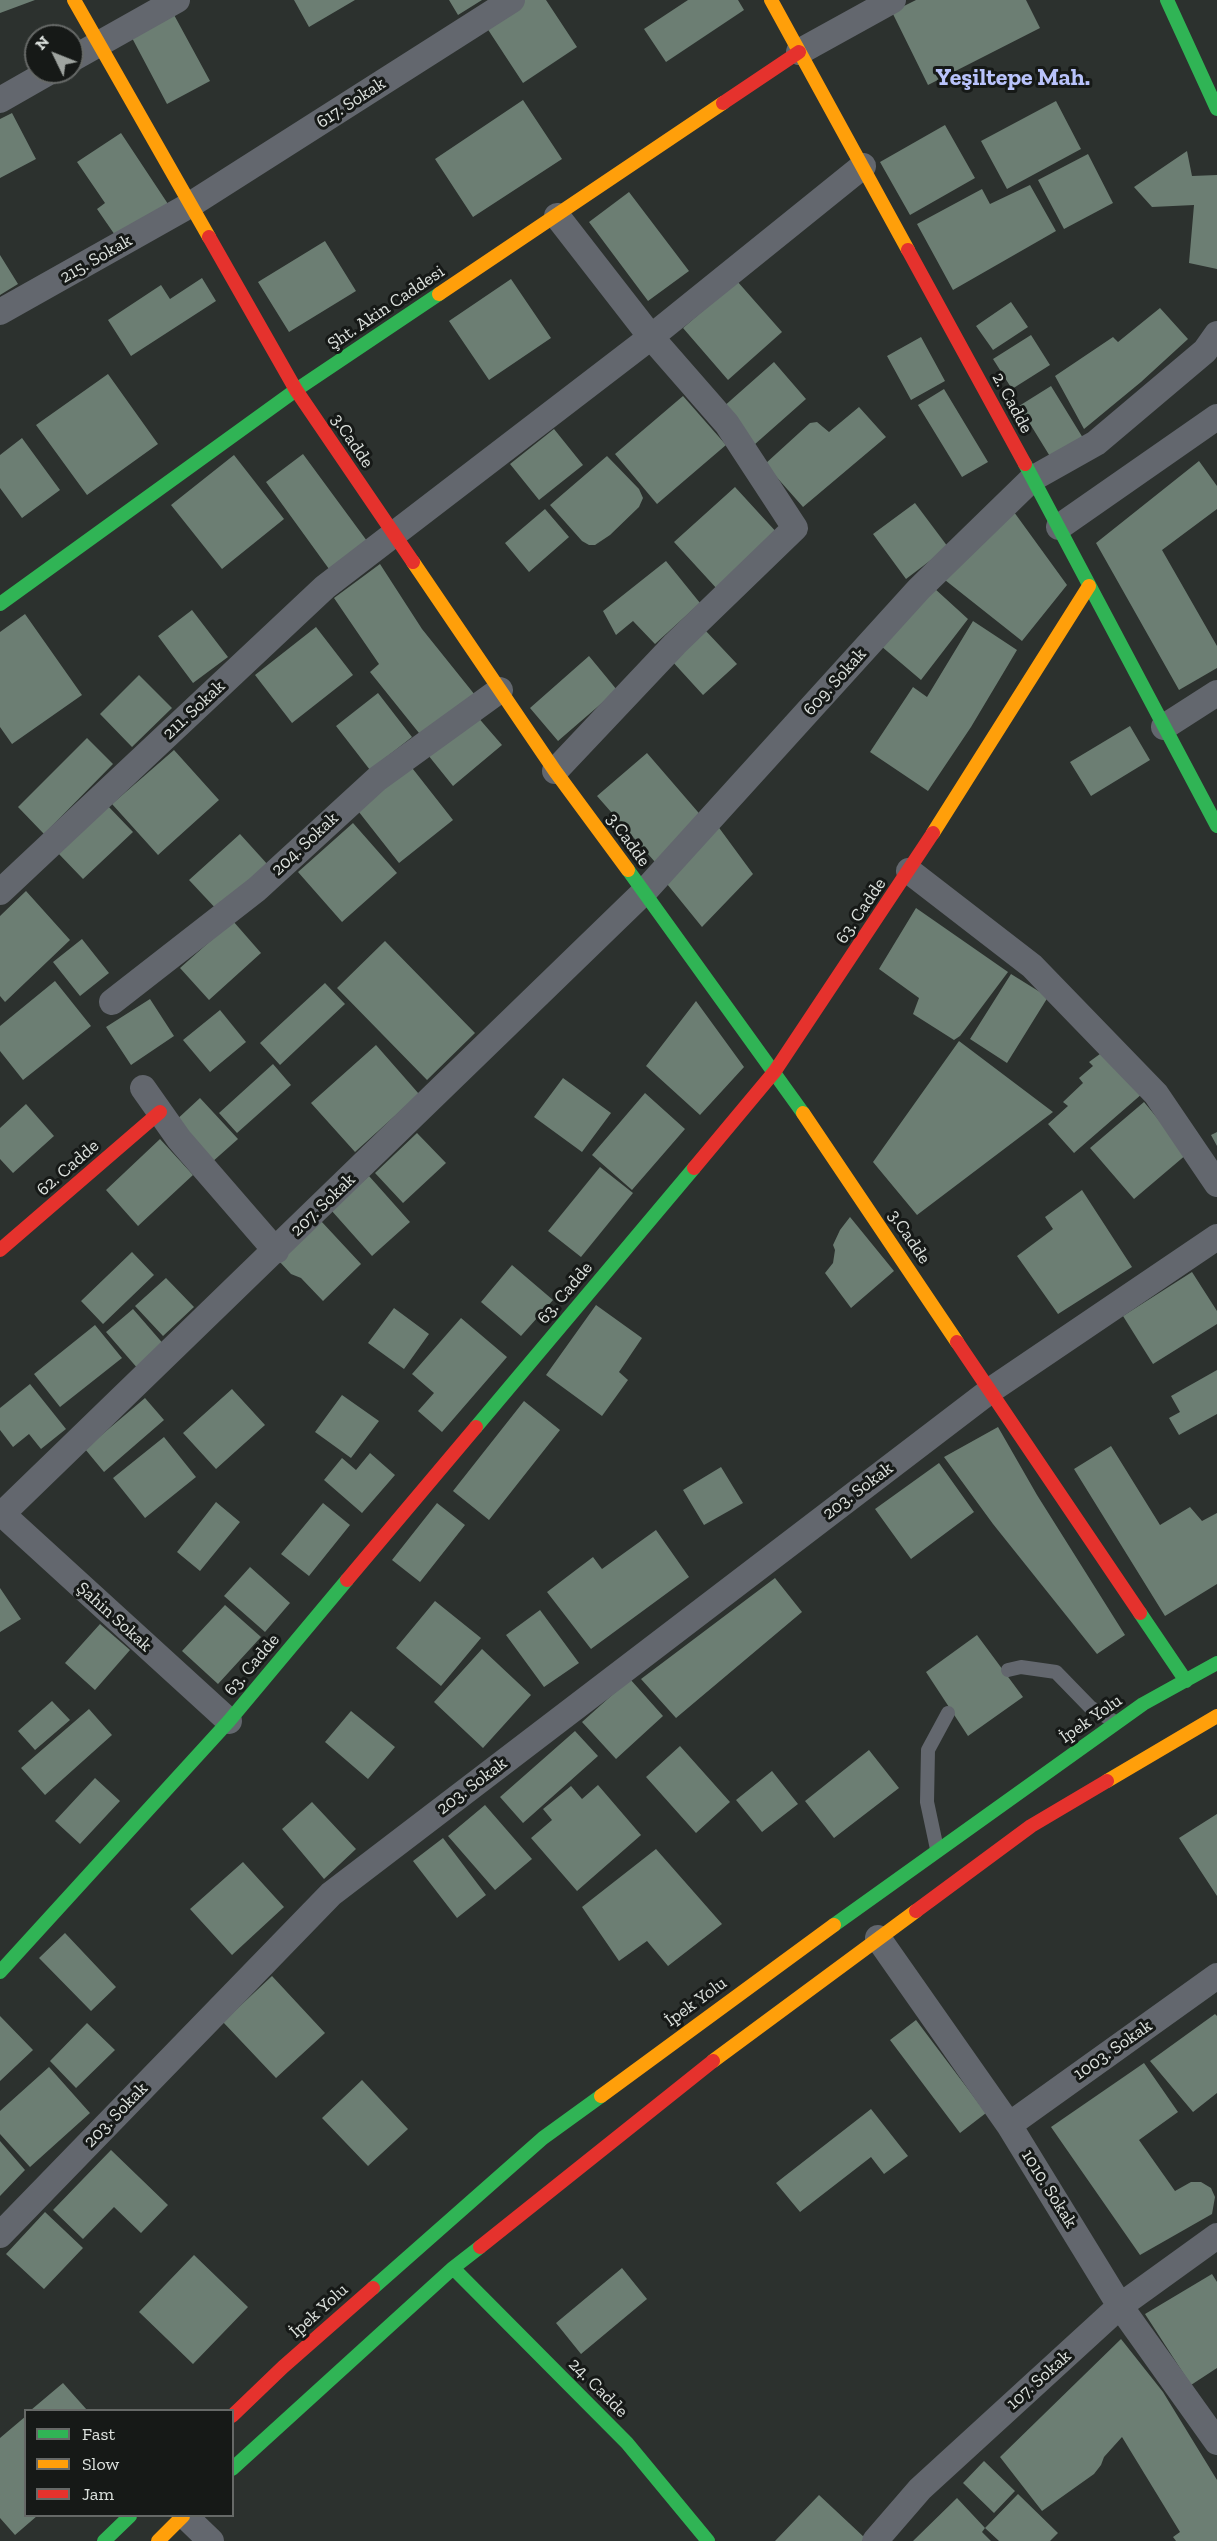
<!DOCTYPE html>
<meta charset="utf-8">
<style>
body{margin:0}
#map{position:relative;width:1217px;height:2541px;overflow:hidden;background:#2c312e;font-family:"Zilla Slab",serif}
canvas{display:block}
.legend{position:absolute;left:24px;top:2409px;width:210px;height:108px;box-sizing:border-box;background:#161917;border:2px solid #666967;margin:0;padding:8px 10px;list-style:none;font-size:18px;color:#dde2de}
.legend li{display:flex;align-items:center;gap:12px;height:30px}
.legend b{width:30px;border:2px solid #666967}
.north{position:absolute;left:24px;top:24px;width:60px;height:60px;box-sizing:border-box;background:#161917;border:2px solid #666967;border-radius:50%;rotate:313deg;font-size:16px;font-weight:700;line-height:24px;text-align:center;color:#dde2de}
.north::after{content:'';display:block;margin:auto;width:21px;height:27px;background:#9fa4a0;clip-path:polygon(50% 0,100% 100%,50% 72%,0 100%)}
</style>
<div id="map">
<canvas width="1217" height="2541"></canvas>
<ul class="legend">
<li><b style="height:8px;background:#30b455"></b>Fast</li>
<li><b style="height:8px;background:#ff9f0a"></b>Slow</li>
<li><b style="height:8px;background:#e5322d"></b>Jam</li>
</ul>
<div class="north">N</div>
</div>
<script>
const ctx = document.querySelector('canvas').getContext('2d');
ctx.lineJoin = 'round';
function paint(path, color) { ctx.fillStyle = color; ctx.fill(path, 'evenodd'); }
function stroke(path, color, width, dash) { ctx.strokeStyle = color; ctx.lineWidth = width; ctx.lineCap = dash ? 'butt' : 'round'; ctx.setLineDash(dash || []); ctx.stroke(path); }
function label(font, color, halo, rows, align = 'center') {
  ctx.font = font + ' "Zilla Slab",serif'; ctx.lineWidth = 6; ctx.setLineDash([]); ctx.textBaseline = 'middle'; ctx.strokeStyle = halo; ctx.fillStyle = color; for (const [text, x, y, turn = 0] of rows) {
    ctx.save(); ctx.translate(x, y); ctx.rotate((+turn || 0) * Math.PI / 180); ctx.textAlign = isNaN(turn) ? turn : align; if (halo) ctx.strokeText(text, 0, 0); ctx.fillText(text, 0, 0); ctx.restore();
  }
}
paint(new Path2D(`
 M 0,0 L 35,0 L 0,13 Z
 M 294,0 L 355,0 L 309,27 Z
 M 449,0 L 482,0 L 458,15 Z
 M 524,0 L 546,0 L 577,47 L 523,83 L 485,25 Z
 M 688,0 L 738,0 L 744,10 L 666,62 L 644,29 Z
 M 916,0 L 1026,0 L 1040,28 L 928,85 L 892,12 Z
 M 173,13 L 210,81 L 167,104 L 131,36 Z
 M 523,100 L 562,159 L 473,217 L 435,159 Z
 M 1056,101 L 1081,149 L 1007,189 L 981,141 Z
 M 12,113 L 36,159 L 0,178 L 0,119 Z
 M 945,125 L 975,178 L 910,215 L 880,162 Z
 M 121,133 L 168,204 L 117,238 L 97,209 L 105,203 L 77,162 Z
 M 1187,151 L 1192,176 L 1217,175 L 1217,269 L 1189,263 L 1194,205 L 1152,207 L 1134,187 Z
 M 1088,154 L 1113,203 L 1064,229 L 1038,180 Z
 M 1030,185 L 1056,231 L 953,290 L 917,224 L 982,189 L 990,204 Z
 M 629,192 L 689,271 L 648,301 L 589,222 Z
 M 325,241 L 356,291 L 289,332 L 258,282 Z
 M 0,255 L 18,284 L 0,295 Z
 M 202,278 L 216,301 L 131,356 L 108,320 L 161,285 L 170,299 Z
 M 511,279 L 551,338 L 489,380 L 449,321 Z
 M 737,281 L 782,332 L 728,380 L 683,328 Z
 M 1011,302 L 1028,327 L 993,350 L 976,326 Z
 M 1160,308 L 1188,339 L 1141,382 L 1084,429 L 1055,376 L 1113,337 L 1118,342 Z
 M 1031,335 L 1050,365 L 1012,389 L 993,359 Z
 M 921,337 L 945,381 L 911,400 L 887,356 Z
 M 774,362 L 806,399 L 754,445 L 722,408 Z
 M 108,374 L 158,444 L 87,495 L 36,425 Z
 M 1051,386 L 1083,438 L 1051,458 L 1019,406 Z
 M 944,389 L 988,462 L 962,477 L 918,405 Z
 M 683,396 L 726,445 L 657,504 L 615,454 Z
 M 859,407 L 886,437 L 803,507 L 765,464 L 810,423 L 817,422 L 829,432 Z
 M 554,429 L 583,465 L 539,500 L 510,464 Z
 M 22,438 L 60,490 L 22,518 L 0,488 L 0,455 Z
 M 303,454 L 367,541 L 329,569 L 266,482 Z
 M 234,455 L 284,519 L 222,569 L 171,505 Z
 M 607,456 L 639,489 L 643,498 L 639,507 L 610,535 L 595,545 L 589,545 L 582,541 L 550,505 Z
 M 1199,461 L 1217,486 L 1217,509 L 1162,550 L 1217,646 L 1217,668 L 1179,690 L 1096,543 Z
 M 735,487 L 779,535 L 718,590 L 674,542 Z
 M 915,503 L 948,547 L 906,579 L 873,534 Z
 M 545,509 L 569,537 L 529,572 L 505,543 Z
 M 1014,512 L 1067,585 L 1022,641 L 945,580 Z
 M 666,561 L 700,603 L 655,644 L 633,621 L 616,635 L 603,611 Z
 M 380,564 L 422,629 L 475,695 L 423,738 L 370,672 L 379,664 L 334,598 Z
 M 934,588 L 968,619 L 921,680 L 881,646 Z
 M 192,610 L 228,657 L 193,683 L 158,636 Z
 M 25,614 L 82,695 L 12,744 L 0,727 L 0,632 Z
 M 973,621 L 1017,650 L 971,727 L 928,791 L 870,752 L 913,687 L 927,697 Z
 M 316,627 L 353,675 L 292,723 L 255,675 Z
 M 705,630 L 737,664 L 703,695 L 671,660 Z
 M 589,656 L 617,690 L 558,741 L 530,708 Z
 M 139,675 L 172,708 L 132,747 L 100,714 Z
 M 378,693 L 412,737 L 370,770 L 336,726 Z
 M 476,715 L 502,745 L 453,786 L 428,755 Z
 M 1130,726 L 1150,760 L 1091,796 L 1070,762 Z
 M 87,738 L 113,764 L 44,834 L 18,807 Z
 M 174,750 L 219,800 L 158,855 L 112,804 Z
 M 647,753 L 704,819 L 655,862 L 597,796 Z
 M 409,764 L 453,820 L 399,863 L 355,807 Z
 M 107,805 L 133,832 L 83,879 L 57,852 Z
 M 353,823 L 397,873 L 342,922 L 298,872 Z
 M 717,825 L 753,874 L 702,927 L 667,884 Z
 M 240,834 L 269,866 L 219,912 L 189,880 Z
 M 26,891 L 70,940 L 5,1002 L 0,996 L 0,916 Z
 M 916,908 L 1008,972 L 960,1036 L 954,1040 L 913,1014 L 919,998 L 879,969 Z
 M 233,921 L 261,953 L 209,1000 L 180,968 Z
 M 82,939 L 109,973 L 80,996 L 53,962 Z
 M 385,941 L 475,1033 L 427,1080 L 337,988 Z
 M 1011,974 L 1048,997 L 1007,1063 L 970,1039 Z
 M 55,981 L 91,1026 L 23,1080 L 0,1051 L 0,1026 Z
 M 325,983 L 345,1004 L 280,1065 L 260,1043 Z
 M 150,999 L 174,1036 L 131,1065 L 106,1027 Z
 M 696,1001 L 744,1067 L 700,1115 L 646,1066 Z
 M 220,1010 L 246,1042 L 210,1072 L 183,1040 Z
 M 959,1041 L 1053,1112 L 917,1215 L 873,1162 Z
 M 376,1045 L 419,1094 L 355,1152 L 311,1103 Z
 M 1104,1051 L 1143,1093 L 1074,1153 L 1048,1124 L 1068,1106 L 1063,1102 L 1083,1083 L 1079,1078 L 1093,1066 L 1089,1062 Z
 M 273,1064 L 291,1085 L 237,1133 L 219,1113 Z
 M 563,1078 L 611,1113 L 582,1152 L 534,1117 Z
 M 645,1093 L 685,1129 L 632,1190 L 592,1155 Z
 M 200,1098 L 238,1139 L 211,1163 L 173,1123 Z
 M 1144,1102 L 1187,1154 L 1134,1199 L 1090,1148 Z
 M 26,1104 L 54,1136 L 13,1173 L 0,1159 L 0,1128 Z
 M 1217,1132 L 1217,1146 L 1211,1135 Z
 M 417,1133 L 446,1163 L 403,1203 L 375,1173 Z
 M 160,1139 L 193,1175 L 138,1226 L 106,1190 Z
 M 600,1167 L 633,1193 L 581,1257 L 548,1231 Z
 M 369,1176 L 410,1222 L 372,1256 L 331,1210 Z
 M 1082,1190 L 1132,1267 L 1058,1314 L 1017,1256 L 1053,1229 L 1045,1217 Z
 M 850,1217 L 894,1271 L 851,1308 L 825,1273 L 833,1263 L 835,1250 L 833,1245 L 840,1230 Z
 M 321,1221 L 361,1264 L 323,1301 L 301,1278 L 291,1274 L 279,1261 Z
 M 132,1252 L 154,1275 L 103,1324 L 81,1301 Z
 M 512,1265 L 553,1300 L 521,1336 L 481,1302 Z
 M 1192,1272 L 1217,1311 L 1217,1324 L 1153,1364 L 1123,1316 Z
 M 166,1278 L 194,1307 L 163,1336 L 135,1306 Z
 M 596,1305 L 642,1338 L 619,1372 L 628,1380 L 602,1416 L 546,1375 Z
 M 394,1308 L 429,1334 L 404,1369 L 368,1343 Z
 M 133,1309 L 166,1347 L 139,1370 L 106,1332 Z
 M 461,1318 L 507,1357 L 442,1432 L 418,1411 L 434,1393 L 412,1374 Z
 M 95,1325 L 122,1358 L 60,1407 L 34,1374 Z
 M 1217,1370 L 1217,1414 L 1179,1435 L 1169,1418 L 1180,1412 L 1171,1396 Z
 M 30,1384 L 66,1429 L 41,1449 L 29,1434 L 13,1447 L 0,1430 L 0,1408 Z
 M 232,1389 L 265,1425 L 216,1469 L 183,1433 Z
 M 342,1395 L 379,1421 L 351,1458 L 315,1432 Z
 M 145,1398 L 164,1420 L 104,1472 L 85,1449 Z
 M 524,1401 L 560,1430 L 489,1520 L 453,1491 Z
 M 998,1427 L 1037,1495 L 1125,1635 L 1097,1654 L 993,1524 L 944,1457 Z
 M 164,1437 L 196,1477 L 145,1518 L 113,1478 Z
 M 1111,1446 L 1160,1525 L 1190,1507 L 1202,1521 L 1217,1513 L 1217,1584 L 1165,1616 L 1074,1469 Z
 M 370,1453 L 395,1475 L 362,1513 L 324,1480 L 342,1458 L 356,1470 Z
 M 939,1463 L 974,1512 L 911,1559 L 875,1509 Z
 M 721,1467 L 743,1503 L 704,1525 L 683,1490 Z
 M 216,1502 L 240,1522 L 200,1571 L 177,1552 Z
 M 323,1503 L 350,1525 L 309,1576 L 281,1554 Z
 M 437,1503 L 465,1525 L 420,1582 L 392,1560 Z
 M 656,1530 L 689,1577 L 591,1649 L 547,1592 L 593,1557 L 602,1569 Z
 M 250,1567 L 290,1603 L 265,1632 L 224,1596 Z
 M 775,1578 L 802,1612 L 676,1718 L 641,1679 Z
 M 0,1588 L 21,1619 L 0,1632 Z
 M 435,1601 L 481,1638 L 441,1686 L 396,1648 Z
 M 225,1605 L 261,1637 L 218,1684 L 182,1651 Z
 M 540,1610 L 579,1663 L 544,1687 L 506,1635 Z
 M 100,1624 L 130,1650 L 95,1690 L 65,1663 Z
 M 977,1635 L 1023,1697 L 968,1736 L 926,1672 Z
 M 482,1649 L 531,1695 L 483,1748 L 434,1702 Z
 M 630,1679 L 663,1716 L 616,1759 L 582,1722 Z
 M 52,1701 L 70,1720 L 35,1750 L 18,1731 Z
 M 89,1709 L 112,1735 L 45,1795 L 21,1768 Z
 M 351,1711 L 395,1747 L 368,1779 L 325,1742 Z
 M 575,1731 L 598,1756 L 523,1823 L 500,1797 Z
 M 680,1746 L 730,1802 L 696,1833 L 646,1777 Z
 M 869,1750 L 899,1788 L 834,1838 L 805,1801 Z
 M 772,1771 L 798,1804 L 762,1832 L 736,1800 Z
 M 95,1778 L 120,1801 L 80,1844 L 55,1821 Z
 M 598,1785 L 641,1835 L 577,1891 L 531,1838 L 552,1820 L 543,1809 L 571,1786 L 582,1799 Z
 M 312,1802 L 356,1849 L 324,1879 L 282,1829 Z
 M 485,1805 L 532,1859 L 495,1890 L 448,1836 Z
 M 1217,1814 L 1217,1896 L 1179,1838 Z
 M 443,1838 L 486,1895 L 457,1918 L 413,1861 Z
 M 656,1849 L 722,1924 L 668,1966 L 647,1941 L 619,1961 L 582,1907 Z
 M 243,1862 L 284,1907 L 232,1955 L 190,1909 Z
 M 65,1933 L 116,1987 L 91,2011 L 39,1958 Z
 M 272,1976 L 325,2033 L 276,2078 L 223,2022 Z
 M 1215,2014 L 1217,2016 L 1217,2093 L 1193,2112 L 1150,2061 Z
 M 0,2016 L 33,2050 L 0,2081 Z
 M 916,2020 L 986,2113 L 960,2133 L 890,2040 Z
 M 87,2023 L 115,2050 L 76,2088 L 50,2061 Z
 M 1144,2063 L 1178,2112 L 1139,2140 L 1175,2191 L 1191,2182 L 1201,2182 L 1211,2188 L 1215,2197 L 1212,2214 L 1140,2255 L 1051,2127 Z
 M 49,2067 L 90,2113 L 30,2167 L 0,2134 L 0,2111 Z
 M 362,2080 L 408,2129 L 368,2166 L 322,2118 Z
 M 871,2109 L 908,2156 L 884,2174 L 871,2157 L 800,2212 L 776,2183 Z
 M 0,2141 L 25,2170 L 0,2196 Z
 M 111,2150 L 168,2205 L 141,2233 L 114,2207 L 83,2239 L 53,2210 Z
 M 45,2212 L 83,2248 L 44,2289 L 6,2254 Z
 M 194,2255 L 248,2307 L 193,2364 L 139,2312 Z
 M 622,2268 L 647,2299 L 581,2354 L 556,2323 Z
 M 1212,2274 L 1217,2282 L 1217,2368 L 1191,2385 L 1145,2314 Z
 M 1121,2339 L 1163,2392 L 1217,2480 L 1217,2541 L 1176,2541 L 1173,2537 L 1180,2532 L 1122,2437 L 1104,2457 L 1101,2465 L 1094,2474 L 1042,2511 L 1000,2457 Z
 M 63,2383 L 87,2410 L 31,2410 Z
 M 26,2416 L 26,2516 L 37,2516 L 15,2535 L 0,2518 L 0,2438 Z
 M 984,2461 L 1015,2491 L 994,2513 L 963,2483 Z
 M 1018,2494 L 1058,2533 L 1050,2541 L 999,2541 L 985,2528 L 982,2532 L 991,2541 L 913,2541 L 957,2498 L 985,2528 Z
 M 819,2495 L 865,2538 L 862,2541 L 775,2541 Z`), '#6c7e73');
stroke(new Path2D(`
 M 1008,1670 L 1021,1667 L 1056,1672 L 1090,1707 L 1115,1722
 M 937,1849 L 927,1802 L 928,1750 L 948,1713`), '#63676e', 14);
stroke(new Path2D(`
 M 799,52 L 893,0
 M 72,59 L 177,0
 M 0,100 L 49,72
 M 0,312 L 190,205 L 512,0
 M 1059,527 L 1217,417
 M 1164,727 L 1217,693
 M 555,771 L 675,644 L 795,528 L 727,424 L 651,337 L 557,216
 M 909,871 L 1032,966 L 1156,1094 L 1217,1184
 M 0,892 L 325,587 L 651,337 L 863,166
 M 112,1002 L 257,889 L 377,779 L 500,690
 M 143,1088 L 179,1139 L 276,1251
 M 0,1512 L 229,1721
 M 0,1516 L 644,892 L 919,589 L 1032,479 L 1096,443 L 1205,351 L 1217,334
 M 878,1938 L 1009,2125 L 1120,2306 L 1217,2442
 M 1009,2125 L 1217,1976
 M 0,2235 L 331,1894 L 991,1390 L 1217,1237
 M 185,2516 L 211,2541
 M 875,2541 L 920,2489 L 1120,2306 L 1217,2236`), '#63676e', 26);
stroke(new Path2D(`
 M 1167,0 L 1217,109
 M 1025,464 L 1217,826
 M 0,604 L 296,390 L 439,294
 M 628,870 L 803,1113
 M 476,1427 L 694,1168
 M 1140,1613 L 1186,1681
 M 834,1925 L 1143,1704 L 1217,1663
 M 0,1972 L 229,1721 L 347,1580
 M 453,2268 L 627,2443 L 708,2541
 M 373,2288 L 543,2138 L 601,2096
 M 232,2469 L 453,2268 L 480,2247
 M 104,2541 L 130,2516`), '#30b455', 14);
stroke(new Path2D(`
 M 74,0 L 209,237
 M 771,0 L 908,250
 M 439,294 L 723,103
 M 413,562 L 555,771 L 628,870
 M 933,833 L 1089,586
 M 803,1113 L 957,1342
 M 1107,1781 L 1217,1716
 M 713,2061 L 916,1911
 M 601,2096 L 834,1925
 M 158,2541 L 183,2516`), '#ff9f0a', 14);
stroke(new Path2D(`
 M 723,103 L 799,52
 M 209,237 L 296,390 L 413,562
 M 908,250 L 1025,464
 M 694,1168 L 775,1071 L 933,833
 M 0,1250 L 160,1112
 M 957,1342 L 1140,1613
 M 347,1580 L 476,1427
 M 916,1911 L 1031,1826 L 1107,1781
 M 480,2247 L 713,2061
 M 232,2416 L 283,2367 L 373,2288`), '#e5322d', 14);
label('18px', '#dde2de', '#161917', [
 ["617. Sokak",351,103,-33],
 ["215. Sokak",96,259,-30],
 ["Şht. Akin Caddesi",386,308,-34],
 ["2. Cadde",1012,403,62],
 ["3.Cadde",352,441,56],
 ["609. Sokak",835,682,-48],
 ["211. Sokak",194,710,-43],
 ["3.Cadde",628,840,54],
 ["204. Sokak",305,844,-43],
 ["63. Cadde",861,911,-56],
 ["62. Cadde",68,1168,-41],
 ["207. Sokak",323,1205,-44],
 ["3.Cadde",909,1237,56],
 ["63. Cadde",565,1293,-50],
 ["203. Sokak",858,1491,-37],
 ["Şahin Sokak",114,1617,42],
 ["63. Cadde",252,1665,-50],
 ["İpek Yolu",1091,1719,-35],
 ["203. Sokak",472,1786,-37],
 ["İpek Yolu",696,2002,-36],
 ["1003. Sokak",1113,2050,-35],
 ["203. Sokak",116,2115,-46],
 ["1010. Sokak",1049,2189,58],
 ["İpek Yolu",319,2311,-42],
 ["107. Sokak",1039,2380,-42],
 ["24. Cadde",598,2388,45]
]);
label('bold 24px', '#b9c3fb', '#161917', [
 ["Yeşiltepe Mah.",1013,78]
]);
</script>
